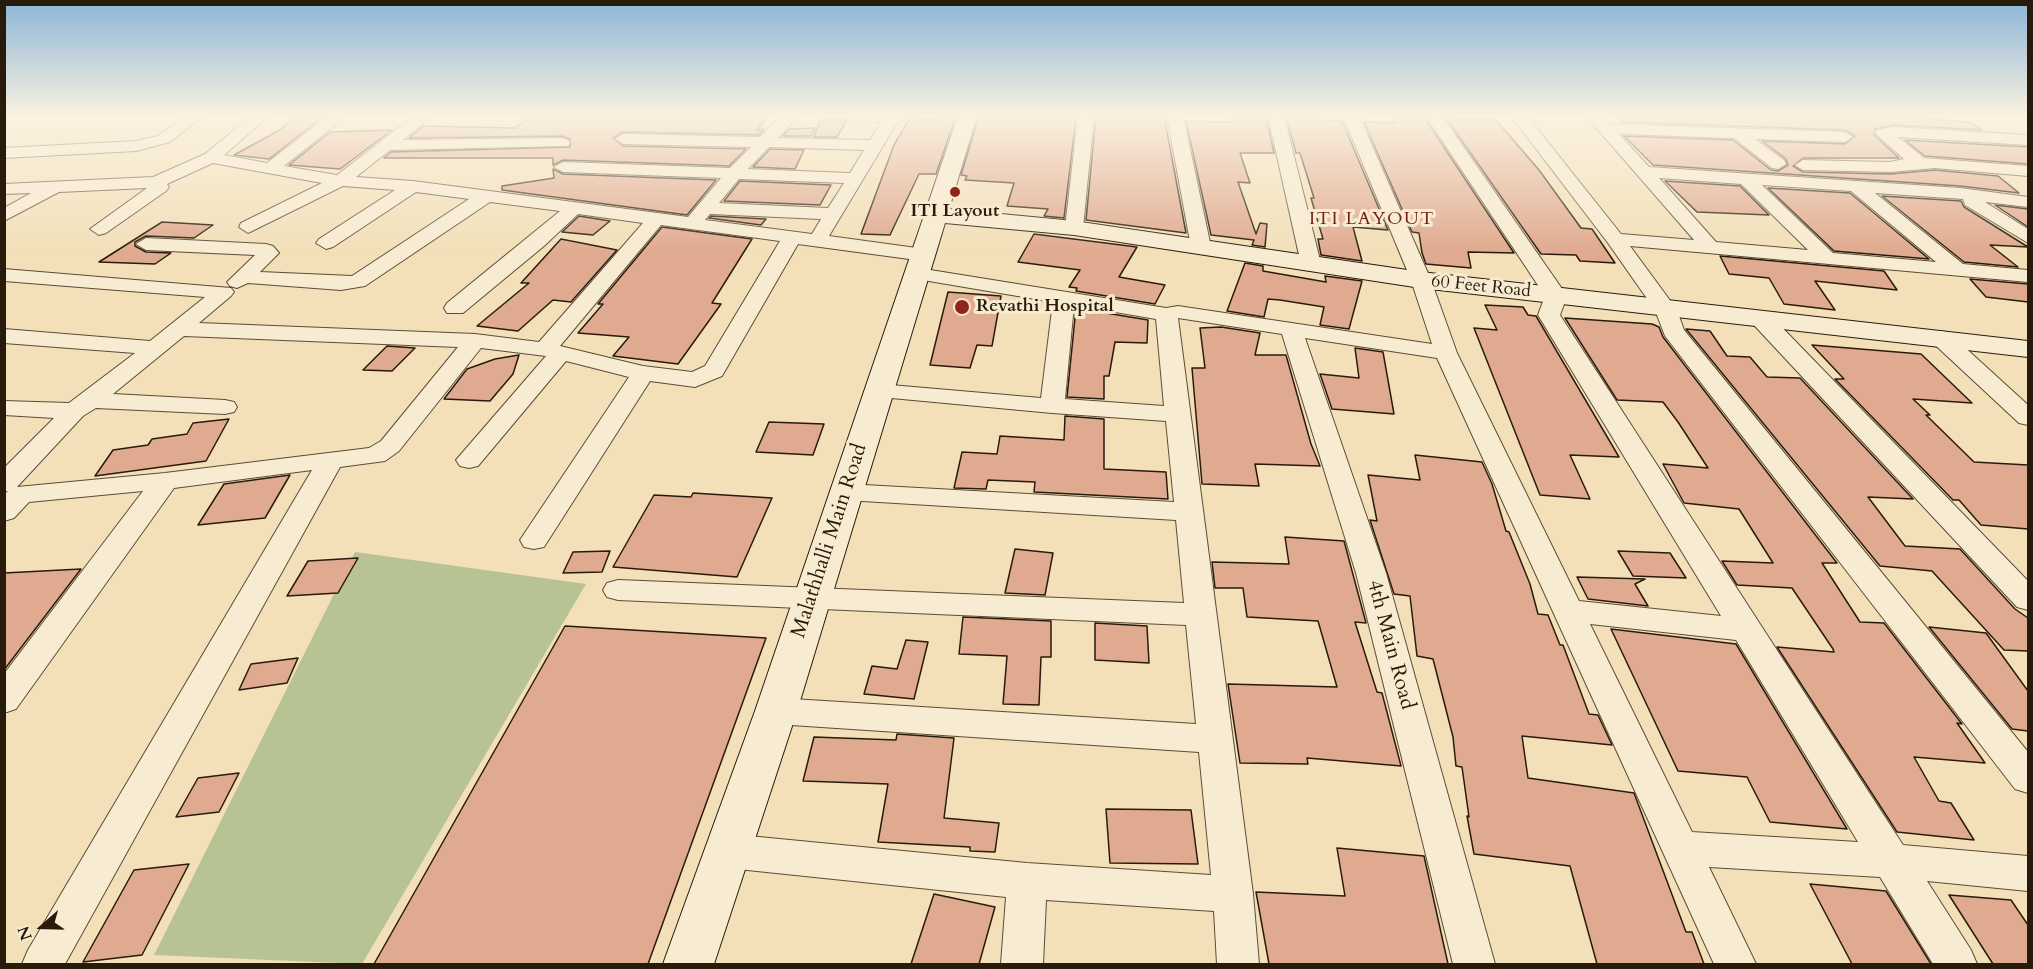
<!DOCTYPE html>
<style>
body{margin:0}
#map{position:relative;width:2033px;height:969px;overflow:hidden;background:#f3e0b9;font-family:Cardo,serif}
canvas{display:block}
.frame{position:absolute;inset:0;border:6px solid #291b0b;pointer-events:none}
.north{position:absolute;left:12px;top:897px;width:60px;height:60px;-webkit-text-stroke:4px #f7ebd2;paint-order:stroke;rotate:250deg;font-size:16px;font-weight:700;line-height:24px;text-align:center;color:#291b0b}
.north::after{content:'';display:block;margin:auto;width:21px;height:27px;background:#291b0b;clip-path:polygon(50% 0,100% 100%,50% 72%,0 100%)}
</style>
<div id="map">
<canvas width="2033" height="969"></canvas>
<div class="frame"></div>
<div class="north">N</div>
</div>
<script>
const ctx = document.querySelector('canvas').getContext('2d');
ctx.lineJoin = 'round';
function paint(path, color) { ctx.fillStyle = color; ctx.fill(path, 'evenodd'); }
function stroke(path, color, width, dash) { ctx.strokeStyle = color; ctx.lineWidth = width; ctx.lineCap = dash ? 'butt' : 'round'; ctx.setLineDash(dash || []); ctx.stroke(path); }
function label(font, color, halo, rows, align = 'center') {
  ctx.font = font + ' Cardo,serif'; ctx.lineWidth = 6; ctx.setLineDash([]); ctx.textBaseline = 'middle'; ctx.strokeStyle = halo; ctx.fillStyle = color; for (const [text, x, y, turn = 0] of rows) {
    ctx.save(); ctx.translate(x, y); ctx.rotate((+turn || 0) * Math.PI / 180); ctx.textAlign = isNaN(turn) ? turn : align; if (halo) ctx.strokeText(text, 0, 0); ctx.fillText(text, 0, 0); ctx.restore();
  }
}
paint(new Path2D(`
 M 355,552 L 586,584 L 362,964 L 154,955 Z`), '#b7c392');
const building = new Path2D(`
 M 297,116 L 324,116 L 269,159 L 234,155 L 278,131 Z
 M 530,116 L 768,116 L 757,130 L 764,129 L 759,135 L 623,132 L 613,138 L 623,146 L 746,149 L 729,166 L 563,160 L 553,165 L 553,158 L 384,158 L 391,152 L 570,147 L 570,139 L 562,136 L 409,138 L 423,126 L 516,128 Z
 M 932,116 L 956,116 L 936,174 L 919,174 L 890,235 L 861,234 L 894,145 L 910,118 L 931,119 Z
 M 979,116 L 1076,117 L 1064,218 L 1044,216 L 1048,209 L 1007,206 L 1014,183 L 965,180 L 967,176 L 961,175 Z
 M 1096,116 L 1164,116 L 1186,233 L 1086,220 Z
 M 1230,116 L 1266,116 L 1274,153 L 1240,153 L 1250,183 L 1238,182 L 1256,234 L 1260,223 L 1267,224 L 1265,247 L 1252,245 L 1254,240 L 1211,235 L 1186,121 L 1231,122 Z
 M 1286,116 L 1317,116 L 1318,120 L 1342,121 L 1388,230 L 1353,227 L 1362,261 L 1321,255 L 1318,239 L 1323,239 L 1311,198 L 1314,198 L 1300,153 L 1296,153 Z
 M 1391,116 L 1424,117 L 1514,253 L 1468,252 L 1471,268 L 1426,264 L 1422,253 L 1419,233 L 1412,232 L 1364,122 L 1395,123 Z
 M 1616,116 L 1925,116 L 1928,119 L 1971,122 L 1982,130 L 1893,125 L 1875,129 L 1874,135 L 1899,158 L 1803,158 L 1793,166 L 1803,172 L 1890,174 L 1935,170 L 1998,176 L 2019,193 L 1960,186 L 1653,165 L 1624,136 L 1733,140 L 1771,170 L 1778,171 L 1788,165 L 1786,159 L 1762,141 L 1845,144 L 1855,136 L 1845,130 L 1622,122 Z
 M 1446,118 L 1496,120 L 1539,170 L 1581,228 L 1592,229 L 1615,263 L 1580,261 L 1576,255 L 1541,254 Z
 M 820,120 L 847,120 L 837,137 L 814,137 Z
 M 815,128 L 811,136 L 783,136 L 789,129 Z
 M 392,130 L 340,169 L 289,165 L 330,132 Z
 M 1905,140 L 2028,147 L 2028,164 L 1925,156 Z
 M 770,149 L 804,150 L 795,169 L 753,167 Z
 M 553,169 L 563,174 L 716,180 L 687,215 L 502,190 L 502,186 L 554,178 Z
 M 740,181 L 831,185 L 820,205 L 724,201 Z
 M 1665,181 L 1740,186 L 1769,215 L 1697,212 Z
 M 1768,188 L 1850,193 L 1929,259 L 1834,251 Z
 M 1882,196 L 1961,201 L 1964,207 L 2028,247 L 1990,245 L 2018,267 L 1964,262 Z
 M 1995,205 L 2028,209 L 2028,227 Z
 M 579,216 L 610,221 L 593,235 L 562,232 Z
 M 711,216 L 766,219 L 761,225 L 709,218 Z
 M 162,222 L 213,225 L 194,238 L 146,236 L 135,242 L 135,246 L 146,252 L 171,253 L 155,264 L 99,262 Z
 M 662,227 L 752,239 L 712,303 L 721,304 L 678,364 L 613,356 L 629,337 L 578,333 L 603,304 L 598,304 Z
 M 1034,234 L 1137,247 L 1119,277 L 1165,285 L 1155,304 L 1076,291 L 1077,288 L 1069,287 L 1080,270 L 1018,262 Z
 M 561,239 L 617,250 L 571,302 L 553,300 L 518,331 L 477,326 L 529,283 L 521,283 Z
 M 1720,256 L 1884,271 L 1897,290 L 1815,281 L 1835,310 L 1784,304 L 1769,278 L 1729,274 Z
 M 1245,263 L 1263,266 L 1263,271 L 1326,282 L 1325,276 L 1362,281 L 1349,329 L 1320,325 L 1324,307 L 1280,300 L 1268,299 L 1264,317 L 1227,311 Z
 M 1970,279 L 2028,284 L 2028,302 L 1986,297 Z
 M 948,292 L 1001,296 L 992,346 L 977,345 L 970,368 L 930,365 Z
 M 1485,305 L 1523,307 L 1528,315 L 1536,316 L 1619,457 L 1570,455 L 1590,499 L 1540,495 L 1474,328 L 1497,330 Z
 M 1076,308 L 1148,320 L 1147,343 L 1115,342 L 1109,376 L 1104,376 L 1104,399 L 1067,397 Z
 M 1565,318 L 1652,324 L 1659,327 L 1663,337 L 1837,563 L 1822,563 L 1860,622 L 1884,623 L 1962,724 L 1957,723 L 1985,763 L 1914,757 L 1939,801 L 1951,803 L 1974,840 L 1897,832 L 1777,647 L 1834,652 L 1833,649 L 1792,588 L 1737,585 L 1722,561 L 1773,563 L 1739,509 L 1684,503 L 1663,464 L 1708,468 L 1678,422 L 1663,402 L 1617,400 Z
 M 1221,327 L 1260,333 L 1255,355 L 1286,355 L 1311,444 L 1320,466 L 1255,464 L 1259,486 L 1202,484 L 1192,368 L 1205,368 L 1200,328 Z
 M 1686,329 L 1710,331 L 1727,356 L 1750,357 L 1767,377 L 1800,378 L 1913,499 L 1868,497 L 1905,546 L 1960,549 L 2015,609 L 2028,618 L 2028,651 L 2004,650 L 1932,571 L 1880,566 Z
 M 1812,345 L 1921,354 L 1972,403 L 1913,399 L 1930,415 L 1926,415 L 1974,462 L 2028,465 L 2028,529 L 1981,525 L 1959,500 L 1953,500 L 1835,379 L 1844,379 Z
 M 387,346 L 415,348 L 392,371 L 363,370 Z
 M 1355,348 L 1383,352 L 1394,414 L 1332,409 L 1320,374 L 1359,378 Z
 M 519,355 L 513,374 L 490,401 L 444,399 L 467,369 L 495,359 Z
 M 1065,416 L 1104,419 L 1104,469 L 1166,472 L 1168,499 L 1034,492 L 1035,482 L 988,480 L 986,489 L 954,488 L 962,452 L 997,454 L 1000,436 L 1064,440 Z
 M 229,419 L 206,461 L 95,476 L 113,450 L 148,445 L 152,439 L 187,434 L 193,423 Z
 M 769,422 L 824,424 L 813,455 L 756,452 Z
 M 1415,455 L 1482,462 L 1492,484 L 1506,531 L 1509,532 L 1530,584 L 1538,614 L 1548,615 L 1560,645 L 1563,645 L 1589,714 L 1598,715 L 1612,745 L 1522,736 L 1528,778 L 1634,793 L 1686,932 L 1692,932 L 1704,964 L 1597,964 L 1570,866 L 1474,854 L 1467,816 L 1469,817 L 1462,767 L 1456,766 L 1453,737 L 1433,659 L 1417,656 L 1410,596 L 1394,594 L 1370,520 L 1377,521 L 1368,475 L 1420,480 Z
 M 290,475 L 265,518 L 198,525 L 224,484 Z
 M 693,493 L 772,498 L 737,577 L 613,567 L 654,495 L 691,497 Z
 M 1285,537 L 1344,541 L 1366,623 L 1355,622 L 1377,692 L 1382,693 L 1401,766 L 1307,758 L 1308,764 L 1240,763 L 1228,684 L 1337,687 L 1318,621 L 1247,617 L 1243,588 L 1215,588 L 1212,562 L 1289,564 Z
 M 1015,549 L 1053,553 L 1045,595 L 1005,593 Z
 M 610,551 L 602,572 L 563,573 L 573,552 Z
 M 1618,551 L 1670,553 L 1686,578 L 1633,576 Z
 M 358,558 L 338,593 L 287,596 L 308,561 Z
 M 81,569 L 4,670 L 4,573 Z
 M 1577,577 L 1645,579 L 1635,584 L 1648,606 L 1588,599 Z
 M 963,617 L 1051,621 L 1051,657 L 1041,657 L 1039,705 L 1003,704 L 1007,656 L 959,654 Z
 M 1095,623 L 1147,626 L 1149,663 L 1095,660 Z
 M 565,626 L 766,638 L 648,964 L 374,964 Z
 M 1929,627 L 1986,633 L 2028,691 L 2028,731 L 2012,729 Z
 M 1611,629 L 1736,644 L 1847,829 L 1770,822 L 1747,777 L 1678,771 Z
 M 906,640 L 928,642 L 914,699 L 864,694 L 872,666 L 897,669 Z
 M 298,658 L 287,683 L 239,690 L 251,664 Z
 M 897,734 L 954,738 L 944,818 L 999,823 L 995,852 L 970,851 L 970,847 L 878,842 L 888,784 L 803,781 L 814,737 L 896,740 Z
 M 239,773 L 219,812 L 176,817 L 198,778 Z
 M 1106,809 L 1191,810 L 1198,864 L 1110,863 Z
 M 1337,848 L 1424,856 L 1448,964 L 1269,964 L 1256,892 L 1345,896 Z
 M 189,864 L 142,955 L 83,962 L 134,870 Z
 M 1810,884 L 1886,891 L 1931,964 L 1852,964 Z
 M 934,894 L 995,907 L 979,964 L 911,964 Z
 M 1949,895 L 2011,900 L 2028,925 L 2028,964 L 1993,964 Z`);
paint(building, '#e0aa90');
stroke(building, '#291b0b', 1.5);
const street = new Path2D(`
 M 185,116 L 203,116 L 170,142 L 136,151 L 4,158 L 4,148 L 136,141 L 158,136 Z
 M 251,116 L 269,116 L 224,155 L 267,163 L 328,116 L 346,116 L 284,166 L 337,175 L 414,116 L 432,116 L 403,140 L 562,138 L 568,140 L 570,143 L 568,146 L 390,150 L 356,177 L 413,181 L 688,217 L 721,178 L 563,172 L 554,167 L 563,162 L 730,168 L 751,147 L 623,144 L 615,139 L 623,134 L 760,137 L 781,116 L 798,116 L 778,138 L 870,140 L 881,122 L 852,121 L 844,116 L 901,116 L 829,236 L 924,249 L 931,251 L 934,255 L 931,259 L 924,261 L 798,244 L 722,376 L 695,387 L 650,381 L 544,547 L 534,549 L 524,547 L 520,540 L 629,377 L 566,361 L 478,466 L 469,468 L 460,466 L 456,460 L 546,356 L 481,348 L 399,451 L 385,461 L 340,467 L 65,964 L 22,964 L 28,950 L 312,470 L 174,488 L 16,709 L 4,713 L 4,674 L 143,491 L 29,502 L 14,518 L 4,521 L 4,495 L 8,491 L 4,492 L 4,468 L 54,418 L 4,415 L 4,401 L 69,403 L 135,353 L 4,343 L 4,329 L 150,341 L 205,297 L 4,281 L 4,269 L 231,288 L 234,292 L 231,296 L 199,323 L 475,334 L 539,342 L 643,223 L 578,214 L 544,246 L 463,313 L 447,313 L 444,308 L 447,303 L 560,211 L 490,202 L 365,286 L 341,290 L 248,283 L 237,288 L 230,286 L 227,282 L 255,255 L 146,250 L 136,244 L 146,238 L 266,244 L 273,246 L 279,253 L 260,272 L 352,276 L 469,199 L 416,192 L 333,247 L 326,249 L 316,243 L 319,239 L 395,190 L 343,186 L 248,233 L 239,227 L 241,223 L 322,183 L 213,163 L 167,184 L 169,187 L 166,191 L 106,233 L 99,235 L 90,229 L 147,188 L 59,192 L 4,221 L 4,208 L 31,193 L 4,194 L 4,184 L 153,177 L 205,154 ZM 769,147 L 864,150 L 850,173 L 748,169 ZM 739,179 L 844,183 L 828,208 L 719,203 ZM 710,214 L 821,219 L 812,234 L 705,220 ZM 661,225 L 780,241 L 705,366 L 692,372 L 643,366 L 560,346 ZM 184,336 L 458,347 L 381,441 L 369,448 L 165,473 L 17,487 L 83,416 L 96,408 L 225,414 L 234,412 L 237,407 L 234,402 L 225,400 L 113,394 Z
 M 1078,116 L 1094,116 L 1083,228 L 1074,234 L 1065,228 Z
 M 1167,116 L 1183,116 L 1211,247 L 1208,251 L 1201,253 L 1191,247 Z
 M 1268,116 L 1284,116 L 1321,264 L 1318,268 L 1304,268 L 1301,264 Z
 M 1343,116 L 1359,116 L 1431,280 L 1457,353 L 1579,601 L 1721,616 L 1538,315 L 1545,296 L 1426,116 L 1442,116 L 1567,296 L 1560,315 L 1903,845 L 2028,856 L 2028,891 L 1927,881 L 1971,950 L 1977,964 L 1933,964 L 1880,877 L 1709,867 L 1756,964 L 1714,964 L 1437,358 L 1305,338 L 1386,573 L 1495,964 L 1453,964 L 1356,573 L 1282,334 L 1178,318 L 1253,894 L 1259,964 L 1217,964 L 1214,911 L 1046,900 L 1043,964 L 1001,964 L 1006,897 L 728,868 L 714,863 L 709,851 L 714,839 L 728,834 L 1027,863 L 1211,875 L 1199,752 L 776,724 L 764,720 L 759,711 L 764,702 L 776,698 L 1196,724 L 1186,625 L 618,600 L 607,597 L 603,590 L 607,583 L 618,580 L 1184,603 L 1176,520 L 846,500 L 836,498 L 832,492 L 836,486 L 846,484 L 1174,502 L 1166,421 L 1052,413 L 870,396 L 867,391 L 870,386 L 879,384 L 1041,398 L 1053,302 L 911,278 L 908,274 L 911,270 L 918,268 L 1166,308 L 1178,306 L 1432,344 L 1411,280 ZM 1074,305 L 1156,319 L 1164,406 L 1065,399 ZM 1590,624 L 1736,640 L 1858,842 L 1692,832 Z
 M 1511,116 L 1527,116 L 1621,234 L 1694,240 L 1586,116 L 1603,116 L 1610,124 L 1845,132 L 1853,137 L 1845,142 L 1755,139 L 1784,160 L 1786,164 L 1778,169 L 1772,168 L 1734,138 L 1619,134 L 1649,167 L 1960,188 L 2028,197 L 2028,207 L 1985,202 L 2028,229 L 2028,243 L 1965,205 L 1963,199 L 1875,193 L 1963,264 L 2028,270 L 2028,282 L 1630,246 L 1677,310 L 1684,330 L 2028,752 L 2028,793 L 2015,789 L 1665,336 L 1655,310 L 1608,243 ZM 1659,178 L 1741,184 L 1808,250 L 1716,242 ZM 1762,185 L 1851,191 L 1936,262 L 1833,253 Z
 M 1893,127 L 2028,135 L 2028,145 L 1898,137 L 1924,158 L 2028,166 L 2028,176 L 1935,168 L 1890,172 L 1803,170 L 1795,165 L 1803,160 L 1890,162 L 1904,159 L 1875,133 L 1877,130 Z
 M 1761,312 L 1769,314 L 2028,581 L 2028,610 L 2017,607 L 1753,324 L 1750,319 L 1753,314 Z
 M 1941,331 L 1949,333 L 2028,405 L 2028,425 L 2019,423 L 1933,343 L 1930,338 L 1933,333 Z`);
const secondary = new Path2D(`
 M 958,116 L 977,116 L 949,209 L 1074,221 L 1421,272 L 2028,341 L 2028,357 L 1421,288 L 1074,235 L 945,223 L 797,711 L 714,964 L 663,964 L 755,711 Z`);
stroke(street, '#5c4c36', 2);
stroke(secondary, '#291b0b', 2);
paint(street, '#f7ebd2');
paint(secondary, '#f7ebd2');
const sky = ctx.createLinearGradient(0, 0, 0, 252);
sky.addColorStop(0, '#8bb6d6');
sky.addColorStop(0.46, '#faf1e0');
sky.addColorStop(1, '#faf1e000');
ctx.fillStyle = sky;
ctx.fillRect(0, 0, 2033, 252);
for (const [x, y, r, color] of [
 [955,192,6,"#8f2418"],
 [962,307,8,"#8f2418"]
]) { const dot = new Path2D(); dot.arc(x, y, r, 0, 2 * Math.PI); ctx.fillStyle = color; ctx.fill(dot); stroke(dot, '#f7ebd2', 2); }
label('bold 18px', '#291b0b', '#f7ebd2', [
 ["ITI Layout",955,212],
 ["Revathi Hospital",976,307,"left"]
]);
ctx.letterSpacing = '1.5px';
label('18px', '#7a1f14', '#f7ebd2', [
 ["ITI LAYOUT",1372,220]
]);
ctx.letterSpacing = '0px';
label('18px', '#291b0b', '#f7ebd2', [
 ["60 Feet Road",1481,287,6]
]);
label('21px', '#291b0b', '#f7ebd2', [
 ["Malathhalli Main Road",830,541,-72],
 ["4th Main Road",1390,645,75]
]);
</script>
